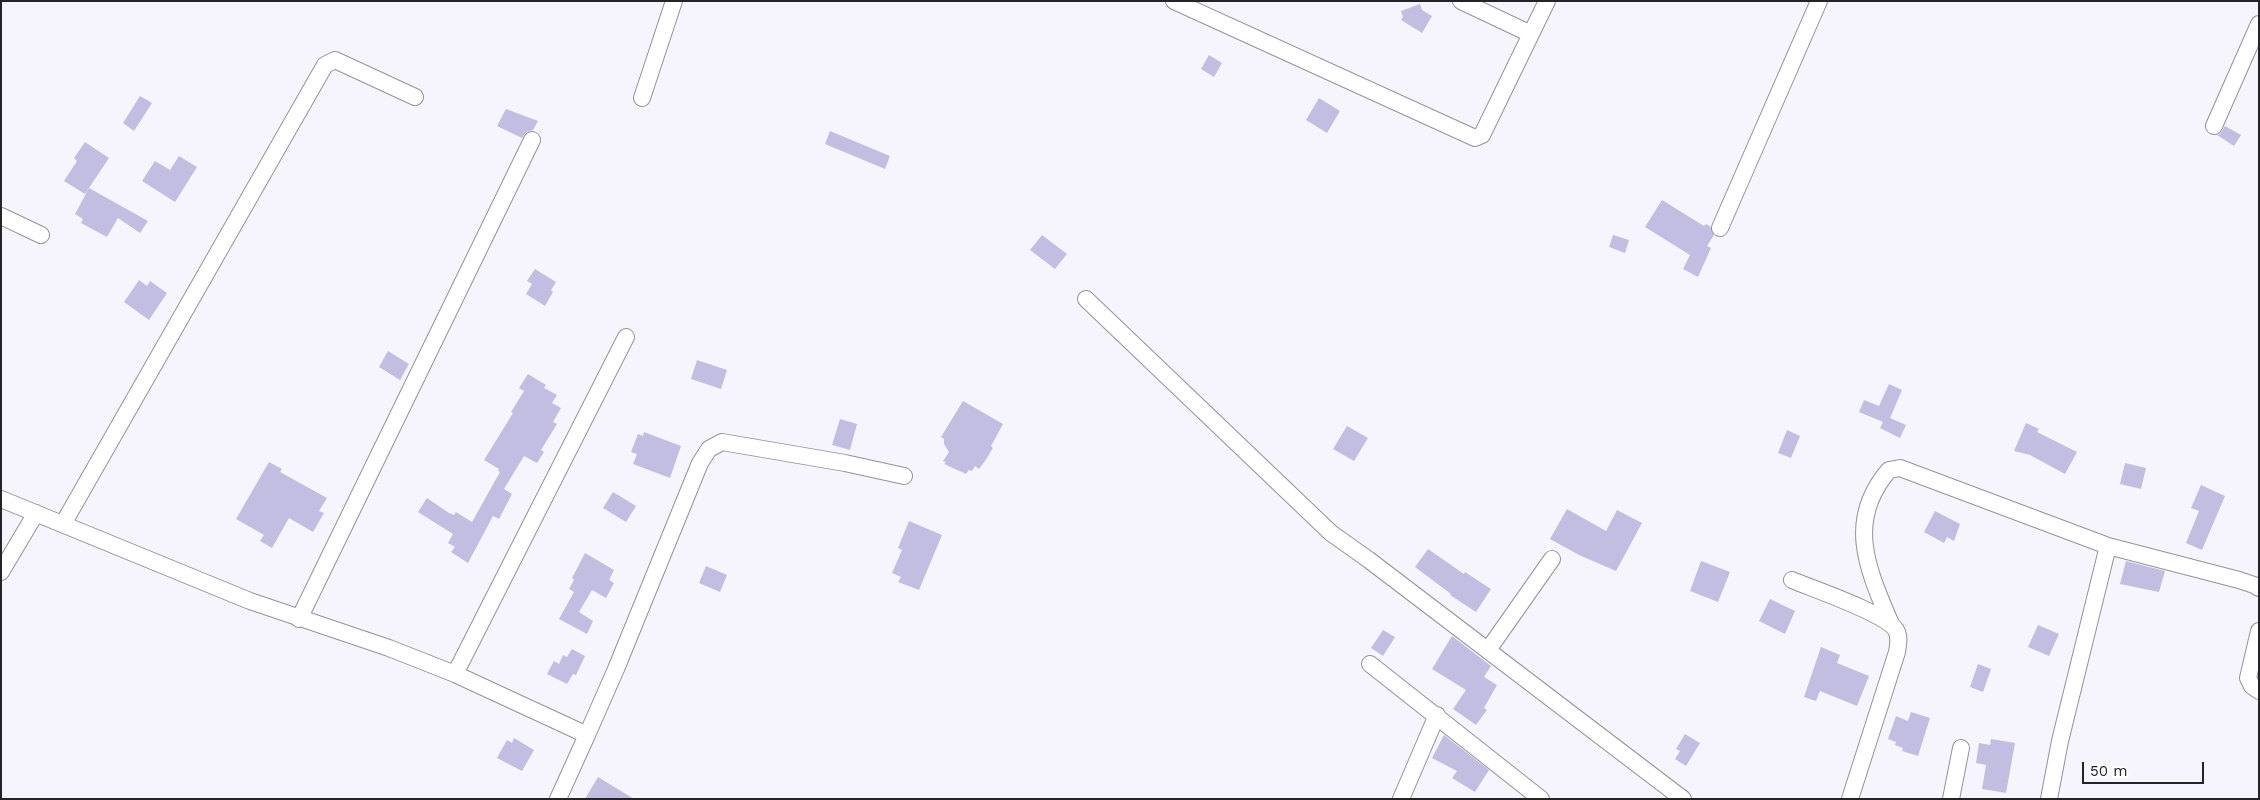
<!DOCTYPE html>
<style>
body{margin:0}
#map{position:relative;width:2260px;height:800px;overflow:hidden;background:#f6f5fe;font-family:"Work Sans",sans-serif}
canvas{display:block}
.frame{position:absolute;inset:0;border:2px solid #242327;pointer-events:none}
.scale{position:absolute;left:2082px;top:762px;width:122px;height:22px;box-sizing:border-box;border:2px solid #242327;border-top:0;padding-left:6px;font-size:15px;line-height:18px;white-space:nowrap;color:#242327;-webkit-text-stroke:4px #fff;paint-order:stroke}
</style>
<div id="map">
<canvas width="2260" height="800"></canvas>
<div class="frame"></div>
<div class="scale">50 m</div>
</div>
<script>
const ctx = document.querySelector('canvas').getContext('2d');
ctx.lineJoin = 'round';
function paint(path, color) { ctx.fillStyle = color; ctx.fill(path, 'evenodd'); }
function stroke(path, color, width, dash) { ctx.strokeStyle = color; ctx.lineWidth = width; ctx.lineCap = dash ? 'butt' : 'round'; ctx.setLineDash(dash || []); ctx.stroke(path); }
paint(new Path2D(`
 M 1420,4 L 1422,10 L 1432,16 L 1422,33 L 1401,20 L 1403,17 L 1401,11 Z
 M 1209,55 L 1222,63 L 1214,77 L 1201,69 Z
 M 140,96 L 152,103 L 134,131 L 123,123 Z
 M 1319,98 L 1340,111 L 1327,133 L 1306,120 Z
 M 506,109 L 538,121 L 533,130 L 526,132 L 522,138 L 497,126 Z
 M 2225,126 L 2241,135 L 2234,146 L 2217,135 L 2220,134 Z
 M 830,131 L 890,156 L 885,169 L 825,144 Z
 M 85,142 L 109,158 L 85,194 L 64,181 L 77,161 L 74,158 Z
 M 179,156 L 197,167 L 175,202 L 142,181 L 155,161 L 170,170 Z
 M 89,188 L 148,221 L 140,233 L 118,218 L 107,237 L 81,223 L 83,219 L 75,214 Z
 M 1662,200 L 1704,226 L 1706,224 L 1710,226 L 1714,235 L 1707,246 L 1711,248 L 1698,277 L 1683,269 L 1690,255 L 1645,227 Z
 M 1042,235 L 1067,254 L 1055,269 L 1030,250 Z
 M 1613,235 L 1629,240 L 1625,253 L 1609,247 Z
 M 535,269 L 556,282 L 551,290 L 553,292 L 545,306 L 526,294 L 532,284 L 527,281 Z
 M 139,280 L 147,286 L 150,281 L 167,293 L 149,320 L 124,302 Z
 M 388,351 L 409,364 L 400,380 L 379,367 Z
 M 697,360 L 727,370 L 721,389 L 691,379 Z
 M 528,374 L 546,385 L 544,388 L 557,395 L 552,403 L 561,408 L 553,422 L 557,424 L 541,450 L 544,452 L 537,463 L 524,456 L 504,489 L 512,494 L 499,519 L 493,516 L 468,563 L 451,552 L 455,547 L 448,543 L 453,534 L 418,512 L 427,498 L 449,513 L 454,515 L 456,512 L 472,522 L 500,472 L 498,471 L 499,469 L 484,460 L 513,413 L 511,412 L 524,391 L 519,388 Z
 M 1889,384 L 1902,390 L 1890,418 L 1906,425 L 1900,438 L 1880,428 L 1883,422 L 1859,412 L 1864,400 L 1879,406 Z
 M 963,401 L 1003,424 L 991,446 L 993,448 L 985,461 L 979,469 L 975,466 L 972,471 L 969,470 L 966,474 L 944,464 L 946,462 L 943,461 L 949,452 L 944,444 L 944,439 L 941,437 Z
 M 840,419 L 857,424 L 850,450 L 832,445 Z
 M 2026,423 L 2039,429 L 2037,432 L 2077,452 L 2065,474 L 2030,455 L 2014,451 Z
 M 1347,426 L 1368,438 L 1354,461 L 1333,449 Z
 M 1787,430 L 1800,436 L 1791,458 L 1778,453 Z
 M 644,432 L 681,446 L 670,478 L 633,464 L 637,454 L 631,452 L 638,434 L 643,436 Z
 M 269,462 L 282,469 L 280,472 L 327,498 L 319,511 L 324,513 L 313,532 L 289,518 L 272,548 L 260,541 L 264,535 L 236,519 Z
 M 2125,463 L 2146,468 L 2141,489 L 2120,484 Z
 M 2201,485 L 2225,496 L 2202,550 L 2186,543 L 2199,511 L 2191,508 Z
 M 613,492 L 636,506 L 626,522 L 603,508 Z
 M 1567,509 L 1606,531 L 1617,510 L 1642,523 L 1616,571 L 1579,555 L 1550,539 Z
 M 1935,511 L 1960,524 L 1954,541 L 1947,537 L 1944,543 L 1924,532 Z
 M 909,521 L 942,535 L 919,590 L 898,582 L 901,577 L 892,573 L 902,550 L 898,548 Z
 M 1428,549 L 1464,574 L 1465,572 L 1491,589 L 1476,612 L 1450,595 L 1451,594 L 1415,567 Z
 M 585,553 L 614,570 L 609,580 L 614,583 L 606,598 L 592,590 L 579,612 L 593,621 L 587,634 L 559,619 L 574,592 L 569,589 L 574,580 L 572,578 Z
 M 1701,561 L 1730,572 L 1718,602 L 1690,591 Z
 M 2126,561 L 2165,571 L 2159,592 L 2120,584 Z
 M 706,566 L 727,575 L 720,592 L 699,583 Z
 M 1770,599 L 1795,611 L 1785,634 L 1759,621 Z
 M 2038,625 L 2059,634 L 2049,656 L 2028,647 Z
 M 1383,630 L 1395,637 L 1383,656 L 1371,648 Z
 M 1452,636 L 1491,666 L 1484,677 L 1497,685 L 1484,708 L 1487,710 L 1476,725 L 1453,709 L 1466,690 L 1432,669 Z
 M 1821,647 L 1840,655 L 1837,663 L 1869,676 L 1857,706 L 1820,691 L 1816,701 L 1804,697 Z
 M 572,649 L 585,656 L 576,675 L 573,674 L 567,684 L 547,674 L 554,661 L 559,664 L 563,655 L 567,657 Z
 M 1978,664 L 1991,669 L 1983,692 L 1970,687 Z
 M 1911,712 L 1930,718 L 1918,756 L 1902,751 L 1903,748 L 1895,745 L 1896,742 L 1888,739 L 1896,716 L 1908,721 Z
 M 1685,734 L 1700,743 L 1686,766 L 1675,759 L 1680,751 L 1676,749 Z
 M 1444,735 L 1489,770 L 1475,792 L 1452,778 L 1457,771 L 1432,758 Z
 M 514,738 L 534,750 L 522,771 L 497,758 L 507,740 L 512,743 Z
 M 1991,739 L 2015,743 L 2006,793 L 1982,789 L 1986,765 L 1976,763 L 1979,743 L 1990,745 Z
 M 598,777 L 634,799 L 585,799 Z`), '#c1bee2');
const street = new Path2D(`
 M 1174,1 L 1475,138 L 1482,135 L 1547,1
 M 1461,1 L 1531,34
 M 642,98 L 674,1
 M 2214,126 L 2259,24
 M 1,216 L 41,235
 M 1720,228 L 1819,1
 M 1086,299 L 1331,533 L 1369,560 L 1683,799
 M 1,499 L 250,601 L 389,648 L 455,674 L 587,735 L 616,669 L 700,463 L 709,449 L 722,442 L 845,463 L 904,476
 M 63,524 L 325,65 L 335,60 L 415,97
 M 1,572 L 36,513
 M 1792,580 C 1813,589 1885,613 1896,630 C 1900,637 1898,645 1897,652 L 1850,799
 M 299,619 L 532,140
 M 1891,624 C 1868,570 1845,521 1889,470 L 1900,468 L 2108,546 L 2239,580 L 2254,585 L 2259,588
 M 2259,631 L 2248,678 L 2252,686 L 2259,691
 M 1488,650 L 1552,559
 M 1370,664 L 1541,799
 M 455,674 L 626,337
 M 558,799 L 587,735
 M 1401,799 L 1437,715
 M 1951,799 L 1961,748
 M 2049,799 L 2060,741 L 2108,546`);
stroke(street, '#93929a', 18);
stroke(street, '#fff', 16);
</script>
